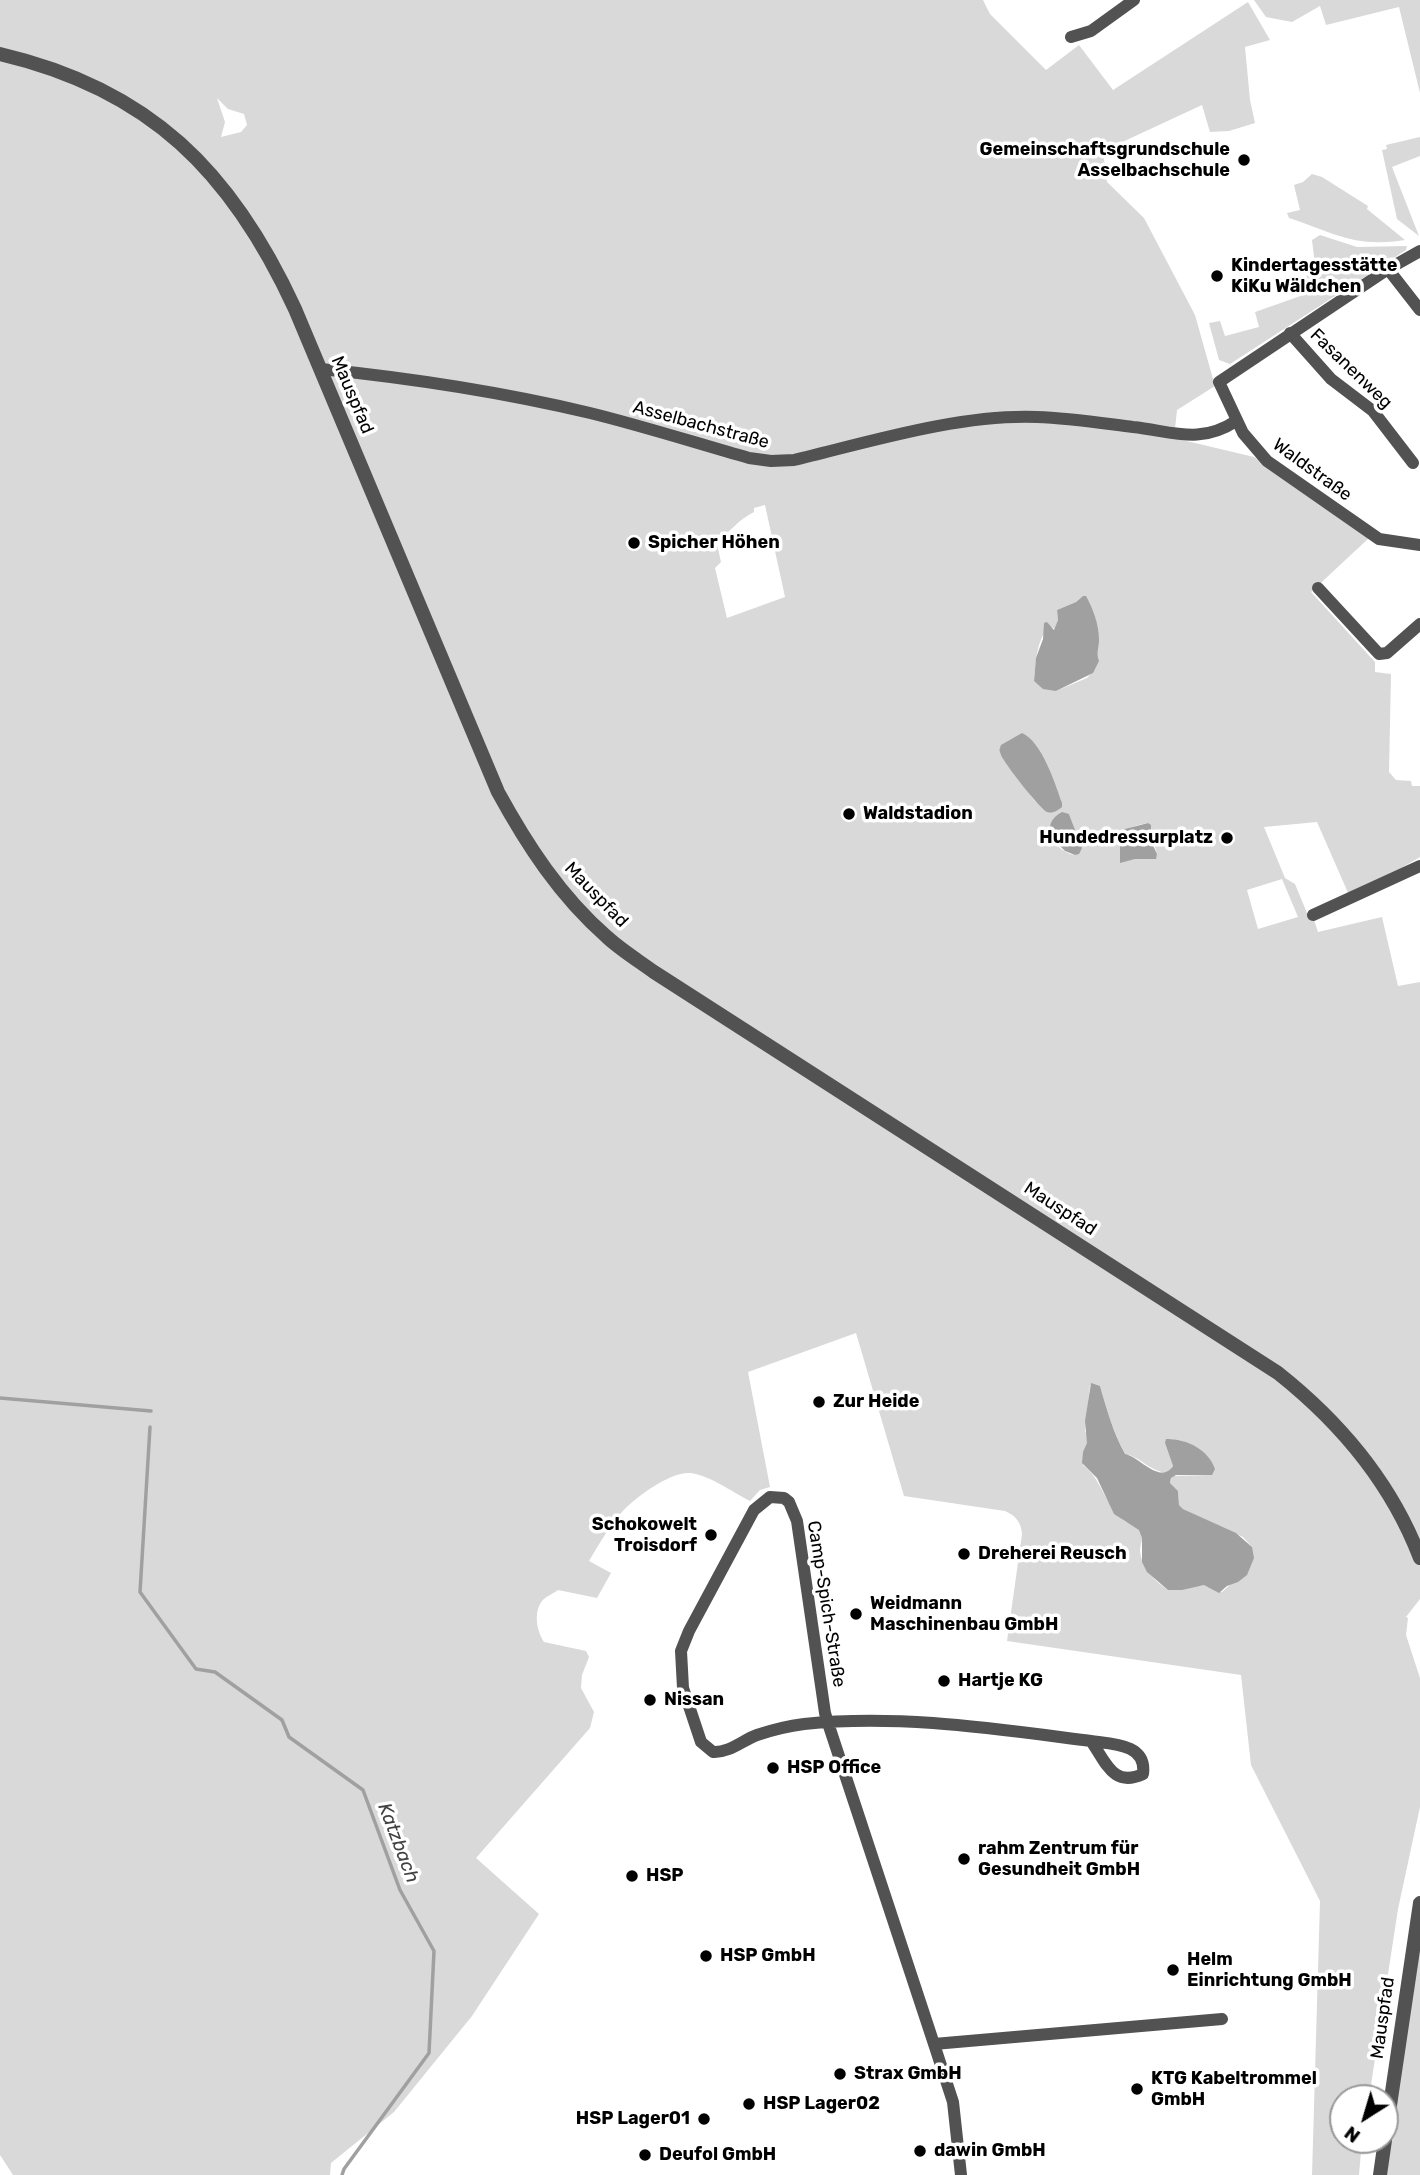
<!DOCTYPE html>
<meta charset="utf-8">
<style>
body{margin:0}
#map{position:relative;width:1420px;height:2175px;overflow:hidden;background:#fff;font-family:Rubik,sans-serif}
canvas{display:block}
.north{position:absolute;left:1329px;top:2084px;width:70px;height:70px;box-sizing:border-box;background:#fff;border:2px solid #999;border-radius:50%;rotate:217deg;font-size:19px;font-weight:700;line-height:28px;text-align:center;color:#000}
.north::after{content:'';display:block;margin:auto;width:24px;height:32px;background:#000;clip-path:polygon(50% 0,100% 100%,50% 72%,0 100%)}
</style>
<div id="map">
<canvas width="1420" height="2175"></canvas>
<div class="north">N</div>
</div>
<script>
const ctx = document.querySelector('canvas').getContext('2d');
ctx.lineJoin = 'round';
function paint(path, color) { ctx.fillStyle = color; ctx.fill(path, 'evenodd'); }
function stroke(path, color, width, dash) { ctx.strokeStyle = color; ctx.lineWidth = width; ctx.lineCap = dash ? 'butt' : 'round'; ctx.setLineDash(dash || []); ctx.stroke(path); }
function label(font, color, halo, rows, align = 'center') {
  ctx.font = font + ' Rubik,sans-serif'; ctx.lineWidth = 7; ctx.setLineDash([]); ctx.textBaseline = 'middle'; ctx.strokeStyle = halo; ctx.fillStyle = color; for (const [text, x, y, turn = 0] of rows) {
    ctx.save(); ctx.translate(x, y); ctx.rotate((+turn || 0) * Math.PI / 180); ctx.textAlign = isNaN(turn) ? turn : align; if (halo) ctx.strokeText(text, 0, 0); ctx.fillText(text, 0, 0); ctx.restore();
  }
}
paint(new Path2D(`
 M 0,0 L 983,0 L 990,14 L 1046,70 L 1079,45 L 1113,90 L 1248,2 L 1270,40 L 1245,47 L 1250,100 L 1255,123 L 1229,131 L 1210,132 L 1202,105 L 1103,151 L 1107,182 L 1144,218 L 1195,315 L 1215,386 L 1177,410 L 1174,438 L 1254,457 L 1369,538 L 1311,592 L 1375,662 L 1375,672 L 1391,674 L 1389,772 L 1396,780 L 1411,781 L 1412,786 L 1420,786 L 1420,857 L 1376,883 L 1349,895 L 1317,822 L 1264,827 L 1285,878 L 1295,884 L 1307,913 L 1314,920 L 1318,932 L 1382,917 L 1398,986 L 1420,982 L 1420,1599 L 1406,1617 L 1408,1618 L 1406,1635 L 1420,1678 L 1420,1807 L 1398,1909 L 1369,2098 L 1343,2098 L 1343,2140 L 1362,2140 L 1359,2175 L 1312,2175 L 1320,1901 L 1251,1765 L 1241,1675 L 1007,1641 L 1022,1534 C 1021,1522 1016,1516 1005,1511 L 904,1496 L 856,1333 L 748,1372 L 770,1487 L 760,1490 L 750,1501 C 732,1492 711,1476 691,1473 C 671,1471 635,1497 622,1512 C 609,1527 599,1544 589,1561 L 611,1573 L 597,1598 L 558,1590 C 554,1593 545,1597 542,1601 C 533,1613 537,1631 544,1642 L 586,1651 L 589,1657 L 582,1675 L 581,1688 L 594,1712 L 590,1728 L 476,1858 L 539,1914 L 472,2016 L 394,2112 L 331,2163 L 330,2175 L 13,2175 L 0,2155 ZM 217,98 L 228,109 L 244,114 L 247,125 L 241,132 L 221,137 L 225,122 ZM 765,505 L 785,597 L 727,618 L 715,568 L 721,562 L 717,544 C 727,533 741,518 754,512 L 754,508 ZM 1083,596 C 1101,622 1101,641 1095,669 L 1087,678 L 1056,691 L 1034,681 C 1036,663 1036,639 1050,626 L 1055,629 L 1058,620 L 1057,610 L 1076,602 ZM 1022,734 C 1043,750 1051,776 1061,800 L 1046,811 L 1034,800 L 1015,774 L 1009,741 ZM 1069,814 L 1082,848 L 1075,855 C 1062,853 1053,843 1049,830 ZM 1148,823 L 1157,854 L 1120,862 C 1122,834 1116,829 1148,823 ZM 1282,879 L 1298,917 L 1258,929 L 1247,890 ZM 1090,1385 L 1100,1386 C 1107,1410 1113,1431 1125,1454 C 1141,1457 1149,1471 1167,1473 L 1173,1466 L 1165,1443 L 1170,1439 C 1196,1440 1198,1455 1209,1475 L 1172,1476 L 1170,1483 L 1178,1491 L 1179,1505 L 1183,1509 L 1243,1537 L 1252,1547 L 1233,1582 L 1222,1592 L 1204,1585 L 1168,1590 C 1154,1580 1142,1569 1140,1551 C 1140,1545 1143,1540 1142,1534 C 1138,1523 1127,1525 1121,1518 C 1104,1502 1102,1480 1083,1465 L 1088,1439 L 1085,1431 Z
 M 1254,0 L 1420,0 L 1420,93 L 1399,7 L 1326,25 L 1320,6 L 1292,22 L 1266,17 Z
 M 1420,137 L 1420,156 L 1392,167 L 1419,236 L 1397,219 L 1382,150 L 1387,149 L 1386,145 Z
 M 1312,174 L 1322,177 L 1368,206 L 1367,209 L 1405,240 C 1354,248 1335,233 1289,218 L 1287,213 L 1300,210 L 1294,185 L 1303,182 Z
 M 1320,235 L 1357,247 L 1407,246 L 1406,250 L 1230,364 L 1219,360 L 1209,323 L 1220,321 L 1225,336 L 1259,327 L 1255,312 L 1309,293 L 1305,276 L 1316,273 L 1312,240 Z
 M 1420,1940 L 1420,2175 L 1387,2175 L 1391,2134 Z`), '#d9d9d9');
paint(new Path2D(`
 M 1083,596 L 1086,596 C 1093,609 1099,624 1099,640 C 1099,648 1096,653 1099,661 L 1093,673 L 1056,691 L 1043,689 L 1034,681 L 1036,658 L 1043,639 L 1044,623 L 1047,622 L 1054,630 L 1058,620 L 1057,610 L 1076,602 Z
 M 1022,733 C 1042,742 1055,783 1062,803 L 1062,807 C 1058,810 1053,814 1047,812 C 1040,809 1004,763 1001,755 C 999,749 999,751 1001,745 Z
 M 1062,812 L 1069,814 L 1082,848 L 1079,854 L 1075,855 L 1065,851 L 1051,837 C 1048,825 1051,818 1062,812 Z
 M 1148,823 L 1151,825 L 1151,841 L 1157,854 L 1156,859 L 1135,859 L 1120,863 L 1120,835 L 1125,829 Z
 M 1091,1383 L 1100,1386 C 1107,1410 1113,1432 1125,1454 C 1140,1457 1160,1485 1173,1466 L 1165,1443 L 1166,1439 C 1186,1438 1209,1450 1215,1469 L 1212,1475 L 1176,1475 L 1171,1478 L 1170,1483 L 1178,1491 L 1179,1505 L 1183,1509 L 1236,1533 L 1252,1547 L 1254,1558 L 1247,1575 L 1238,1582 L 1227,1586 L 1219,1593 L 1204,1585 L 1182,1590 L 1168,1590 L 1147,1572 L 1142,1562 L 1142,1538 L 1139,1530 L 1114,1514 L 1097,1478 L 1082,1463 L 1083,1452 L 1087,1443 L 1085,1421 Z`), '#a0a0a0');
stroke(new Path2D(`
 M 0,1398 L 151,1411
 M 150,1427 L 140,1592 L 196,1669 L 215,1672 L 282,1720 L 289,1737 L 363,1790 L 400,1890 L 434,1951 L 429,2053 L 344,2169 L 342,2175`), '#a0a0a0', 3.5);
stroke(new Path2D(`
 M 1071,37 L 1091,31 L 1134,0
 M 1420,251 L 1388,269 L 1219,382 L 1243,433 L 1267,461 L 1379,539 L 1420,545
 M 1388,269 L 1420,310
 M 1290,333 L 1331,379 L 1373,411 L 1413,463
 M 321,369 C 410,378 502,392 590,413 C 643,426 696,443 749,458 L 771,461 L 794,460 C 869,442 959,414 1037,417 C 1069,418 1101,423 1133,427 C 1172,431 1200,445 1236,421
 M 1318,588 L 1379,654 L 1387,653 L 1420,624
 M 1313,915 L 1420,866
 M 934,2044 L 1222,2019
 M 961,2175 L 953,2102 L 934,2044 L 828,1723 L 825,1713 L 797,1521 L 789,1502 L 784,1498 L 770,1497 L 754,1510 L 689,1631 L 681,1651 L 683,1688 L 701,1742 L 713,1752 C 729,1753 743,1740 757,1735 C 772,1730 788,1726 804,1724 C 900,1714 996,1729 1091,1741 C 1106,1762 1113,1788 1143,1774 C 1147,1744 1113,1744 1091,1741`), '#525252', 12);
stroke(new Path2D(`
 M 0,54 C 150,89 232,172 295,309 L 498,792 C 527,845 560,896 607,937 C 621,950 639,961 654,972 L 1278,1373 C 1341,1423 1391,1482 1420,1558
 M 1385,2139 L 1420,1903
 M 1380,2175 L 1385,2140`), '#525252', 14);
for (const [x, y, r, color] of [
 [1244,160,7,"#000"],
 [1217,276,7,"#000"],
 [634,543,7,"#000"],
 [849,814,7,"#000"],
 [1227,838,7,"#000"],
 [819,1402,7,"#000"],
 [711,1535,7,"#000"],
 [964,1554,7,"#000"],
 [856,1614,7,"#000"],
 [944,1681,7,"#000"],
 [650,1700,7,"#000"],
 [773,1768,7,"#000"],
 [964,1859,7,"#000"],
 [632,1876,7,"#000"],
 [706,1956,7,"#000"],
 [1173,1970,7,"#000"],
 [840,2074,7,"#000"],
 [1137,2089,7,"#000"],
 [749,2104,7,"#000"],
 [704,2119,7,"#000"],
 [920,2151,7,"#000"],
 [645,2155,7,"#000"]
]) { const dot = new Path2D(); dot.arc(x, y, r, 0, 2 * Math.PI); ctx.fillStyle = color; ctx.fill(dot); stroke(dot, '#fff', 2.5); }
label('bold 18px', '#000', '#fff', [
 ["Gemeinschaftsgrundschule",1230,150,"right"],
 ["Asselbachschule",1230,171,"right"],
 ["Kindertagesstätte",1231,266],
 ["KiKu Wäldchen",1231,287],
 ["Spicher Höhen",648,543],
 ["Waldstadion",863,814],
 ["Hundedressurplatz",1213,838,"right"],
 ["Zur Heide",833,1402],
 ["Schokowelt",697,1525,"right"],
 ["Troisdorf",697,1546,"right"],
 ["Dreherei Reusch",978,1554],
 ["Weidmann",870,1604],
 ["Maschinenbau GmbH",870,1625],
 ["Hartje KG",958,1681],
 ["Nissan",664,1700],
 ["HSP Office",787,1768],
 ["rahm Zentrum für",978,1849],
 ["Gesundheit GmbH",978,1870],
 ["HSP",646,1876],
 ["HSP GmbH",720,1956],
 ["Helm",1187,1960],
 ["Einrichtung GmbH",1187,1981],
 ["Strax GmbH",854,2074],
 ["KTG Kabeltrommel",1151,2079],
 ["GmbH",1151,2100],
 ["HSP Lager02",763,2104],
 ["HSP Lager01",690,2119,"right"],
 ["dawin GmbH",934,2151],
 ["Deufol GmbH",659,2155]
], 'left');
label('18px', '#000', '#fff', [
 ["Fasanenweg",1351,369,44],
 ["Mauspfad",352,395,67],
 ["Asselbachstraße",701,425,15],
 ["Waldstraße",1312,470,36],
 ["Mauspfad",596,895,46],
 ["Mauspfad",1060,1209,33],
 ["Camp-Spich-Straße",826,1604,81],
 ["Mauspfad",1383,2018,-82]
]);
label('italic 19px', '#414141', '#fff', [
 ["Katzbach",398,1843,69]
]);
</script>
